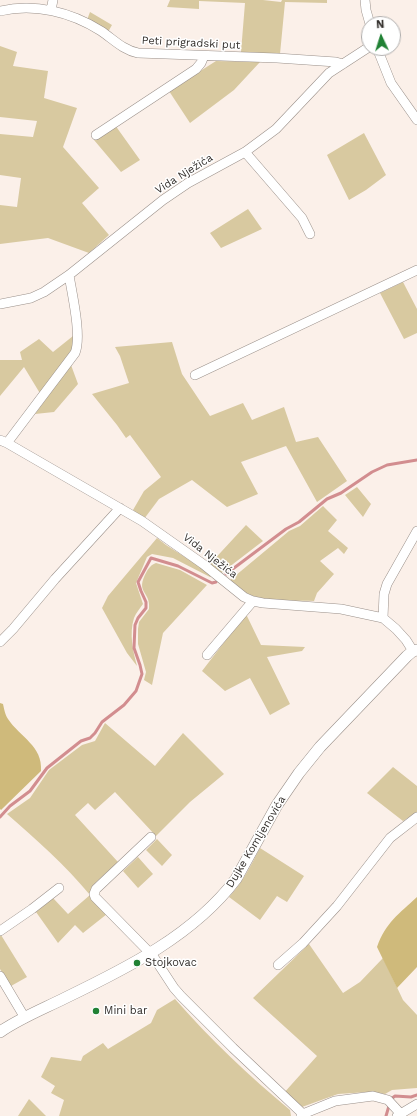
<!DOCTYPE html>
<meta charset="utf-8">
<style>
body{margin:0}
#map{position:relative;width:417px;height:1116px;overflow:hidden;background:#fbf0e9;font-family:"Work Sans",sans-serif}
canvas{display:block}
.north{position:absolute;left:361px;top:16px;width:40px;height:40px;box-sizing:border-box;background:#fff;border:1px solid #aeacab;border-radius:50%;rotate:356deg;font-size:11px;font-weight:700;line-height:16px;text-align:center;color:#34302d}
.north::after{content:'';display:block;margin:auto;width:14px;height:18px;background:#208134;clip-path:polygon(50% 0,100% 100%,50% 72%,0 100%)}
</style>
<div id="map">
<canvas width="417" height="1116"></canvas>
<div class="north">N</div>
</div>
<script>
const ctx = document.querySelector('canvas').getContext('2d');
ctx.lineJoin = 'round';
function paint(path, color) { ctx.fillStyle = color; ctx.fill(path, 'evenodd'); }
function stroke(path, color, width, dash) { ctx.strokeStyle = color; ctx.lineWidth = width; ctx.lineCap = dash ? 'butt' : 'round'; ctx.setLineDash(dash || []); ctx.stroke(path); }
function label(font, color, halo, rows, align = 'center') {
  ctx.font = font + ' "Work Sans",sans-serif'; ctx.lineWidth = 3; ctx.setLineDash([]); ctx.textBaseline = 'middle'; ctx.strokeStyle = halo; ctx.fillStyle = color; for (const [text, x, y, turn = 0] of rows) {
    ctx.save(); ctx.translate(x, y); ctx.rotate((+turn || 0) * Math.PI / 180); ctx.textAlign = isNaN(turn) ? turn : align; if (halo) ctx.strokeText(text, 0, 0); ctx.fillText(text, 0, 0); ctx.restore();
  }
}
paint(new Path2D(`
 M 170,0 L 263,0 L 281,2 L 282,0 L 327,0 L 327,3 L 285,2 L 280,54 L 241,52 L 245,3 L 199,1 L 199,9 L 167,7 Z
 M 90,12 L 112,25 L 108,32 L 87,20 Z
 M 0,46 L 17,52 L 13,66 L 48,71 L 44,98 L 77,108 L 63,147 L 99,188 L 82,203 L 109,235 L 89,253 L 48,238 L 0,244 L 0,205 L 17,207 L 21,178 L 0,175 L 0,134 L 33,137 L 37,121 L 0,117 Z
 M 216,61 L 260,62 L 234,90 L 190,123 L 169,91 Z
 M 115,125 L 140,160 L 121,172 L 94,140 Z
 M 364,133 L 386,175 L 366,190 L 349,200 L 327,155 Z
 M 248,209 L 262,229 L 221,248 L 210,233 Z
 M 403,282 L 417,309 L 417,333 L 404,339 L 380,293 Z
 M 73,336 L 74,345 L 72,350 L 41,395 L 24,367 L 0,396 L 0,360 L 22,360 L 20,352 L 39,339 L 53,352 Z
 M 172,342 L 182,374 L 210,416 L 243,403 L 252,420 L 284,407 L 296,442 L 318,437 L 347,481 L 317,502 L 286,446 L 241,462 L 258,494 L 227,507 L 192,480 L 159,499 L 144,519 L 133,510 L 144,491 L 161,477 L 130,435 L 126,438 L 117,425 L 92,394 L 129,383 L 120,356 L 115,347 Z
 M 71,365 L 78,384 L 54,412 L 35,414 Z
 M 357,487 L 371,504 L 363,517 L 345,495 Z
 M 323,506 L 337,520 L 328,531 L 348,548 L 344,554 L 338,548 L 320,561 L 334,574 L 317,593 L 314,601 C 290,600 262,604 241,590 C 237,588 233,584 229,581 L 289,531 L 300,526 Z
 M 246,525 L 263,541 L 220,574 L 209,565 Z
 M 157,538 L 166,545 L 213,575 L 210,577 L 173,558 L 152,554 L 147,557 L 136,583 L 143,604 C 140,608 136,613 134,618 C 129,634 133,651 137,666 L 127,653 L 102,608 L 108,596 Z
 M 156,563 L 180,570 L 207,585 L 163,633 L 152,685 L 144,680 L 146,672 L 138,644 L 138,629 L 139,622 L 149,609 C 151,590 134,594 147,571 C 150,567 151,565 156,563 Z
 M 246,614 L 261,645 L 305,647 L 302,651 L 267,657 L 290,704 L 270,715 L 250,678 L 225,691 L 202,671 Z
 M 105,723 L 155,766 L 183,733 L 224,774 L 190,802 L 156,836 L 115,792 L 95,810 L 88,803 L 75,815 L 118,862 L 93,885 L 91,889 L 107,914 L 83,933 L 75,925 L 58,943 L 36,912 L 53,898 L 68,914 L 90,895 C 65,865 37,840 7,814 L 30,798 L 49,770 L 82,745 L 95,741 Z
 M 393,767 L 417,786 L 417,812 L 403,821 L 367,793 Z
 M 157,839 L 172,855 L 162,866 L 146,850 Z
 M 260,848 L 304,876 L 287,902 L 277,896 L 260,920 L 229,897 C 243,882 251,865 260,848 Z
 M 138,857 L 153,874 L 138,888 L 123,871 Z
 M 0,935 L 1,935 L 27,977 L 11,986 L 0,969 Z
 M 309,944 L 343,993 L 360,982 L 383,958 L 403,1000 L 417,1015 L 417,1088 L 392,1090 L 385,1094 L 368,1092 L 338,1094 L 302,1107 L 296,1105 L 283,1094 L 317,1056 L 253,998 Z
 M 175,999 C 210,1039 249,1076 290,1110 L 291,1116 L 59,1116 L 64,1100 L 51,1093 L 55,1086 L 41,1077 L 51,1057 L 81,1061 L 83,1056 L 103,1043 L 108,1049 L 151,1023 L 157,1010 Z
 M 29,1099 L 46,1116 L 18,1116 Z`), '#d8c9a0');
paint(new Path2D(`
 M 0,703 L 3,704 C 4,708 5,715 8,719 C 20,737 43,746 41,771 L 1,810 L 0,809 Z
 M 417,897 L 417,967 L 397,988 L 377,947 C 386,922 399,914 417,897 Z`), '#cfba7b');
stroke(new Path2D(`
 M 226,574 L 286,529 L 299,522 L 327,499 L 341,493 L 372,472 L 387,465 L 417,460
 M 0,817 L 10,806 L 30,791 L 47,768 L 81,741 L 90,738 L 95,733 L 102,722 L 124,705 L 136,691 L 142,674 L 140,665 L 134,648 L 135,625 L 138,618 L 146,608 L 146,602 L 141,591 L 138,582 L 151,558 L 178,566 L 212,583 L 216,582
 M 386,1116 L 391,1099 L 395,1096 L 411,1097 L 417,1095`), '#d28d8f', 3);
const minor = new Path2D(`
 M 365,0 L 366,10 L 370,24
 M 51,10 L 53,0
 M 0,11 C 35,3 71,12 101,31 C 113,39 123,50 138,53 L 277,58 L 336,62 L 343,64
 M 377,48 L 391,83 L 417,120
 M 96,135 L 196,69 L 201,63 L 204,56
 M 245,152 L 302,218 L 310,234
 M 0,304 L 31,298 L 44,292 L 69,275 L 163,200 L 188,183 L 245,152 L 276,129 L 329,73 L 369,47
 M 195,375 L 417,270
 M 0,440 L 7,443 L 142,521 L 203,564 L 244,597 L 253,601 L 263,603 L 341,609 L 383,618 L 396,629 L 406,640 L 413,651
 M 7,443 L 75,353 C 82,336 72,294 69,275
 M 383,618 L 384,594 L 387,584 L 417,531
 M 0,642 L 13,629 L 55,579 L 120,508
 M 207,655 L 253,601
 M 151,837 L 96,889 L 94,894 L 95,897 L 153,956 L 174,988 L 181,996 L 233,1048 L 303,1114
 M 0,931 L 32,909 L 59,888
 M 278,965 L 303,943 L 337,906 L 390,838 L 417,817
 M 0,976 L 25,1018
 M 301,1116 L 303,1114 L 335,1101 L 373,1096 L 388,1100 L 400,1113
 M 397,1116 L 417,1104`);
const tertiary = new Path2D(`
 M 0,1032 C 20,1018 43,1009 65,998 C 127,968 194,935 236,879 L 277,805 L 299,773 L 320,747 L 407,656 L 413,651 L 417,650`);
stroke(minor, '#9a908a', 10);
stroke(tertiary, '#9a908a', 12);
stroke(minor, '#fff', 9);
stroke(tertiary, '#fff', 11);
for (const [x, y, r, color] of [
 [137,963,4,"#208134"],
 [96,1011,4,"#208134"]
]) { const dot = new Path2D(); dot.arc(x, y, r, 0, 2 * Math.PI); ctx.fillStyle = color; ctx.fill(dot); stroke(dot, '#fff', 1.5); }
label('11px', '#34302d', '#fff', [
 ["Peti prigradski put",191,43,3],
 ["Vida Nježića",184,174,-32],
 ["Vida Nježića",210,556,38],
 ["Dujke Komljenovića",256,842,-59]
]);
label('11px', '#34302d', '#fff', [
 ["Stojkovac",145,963],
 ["Mini bar",104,1011]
], 'left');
</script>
